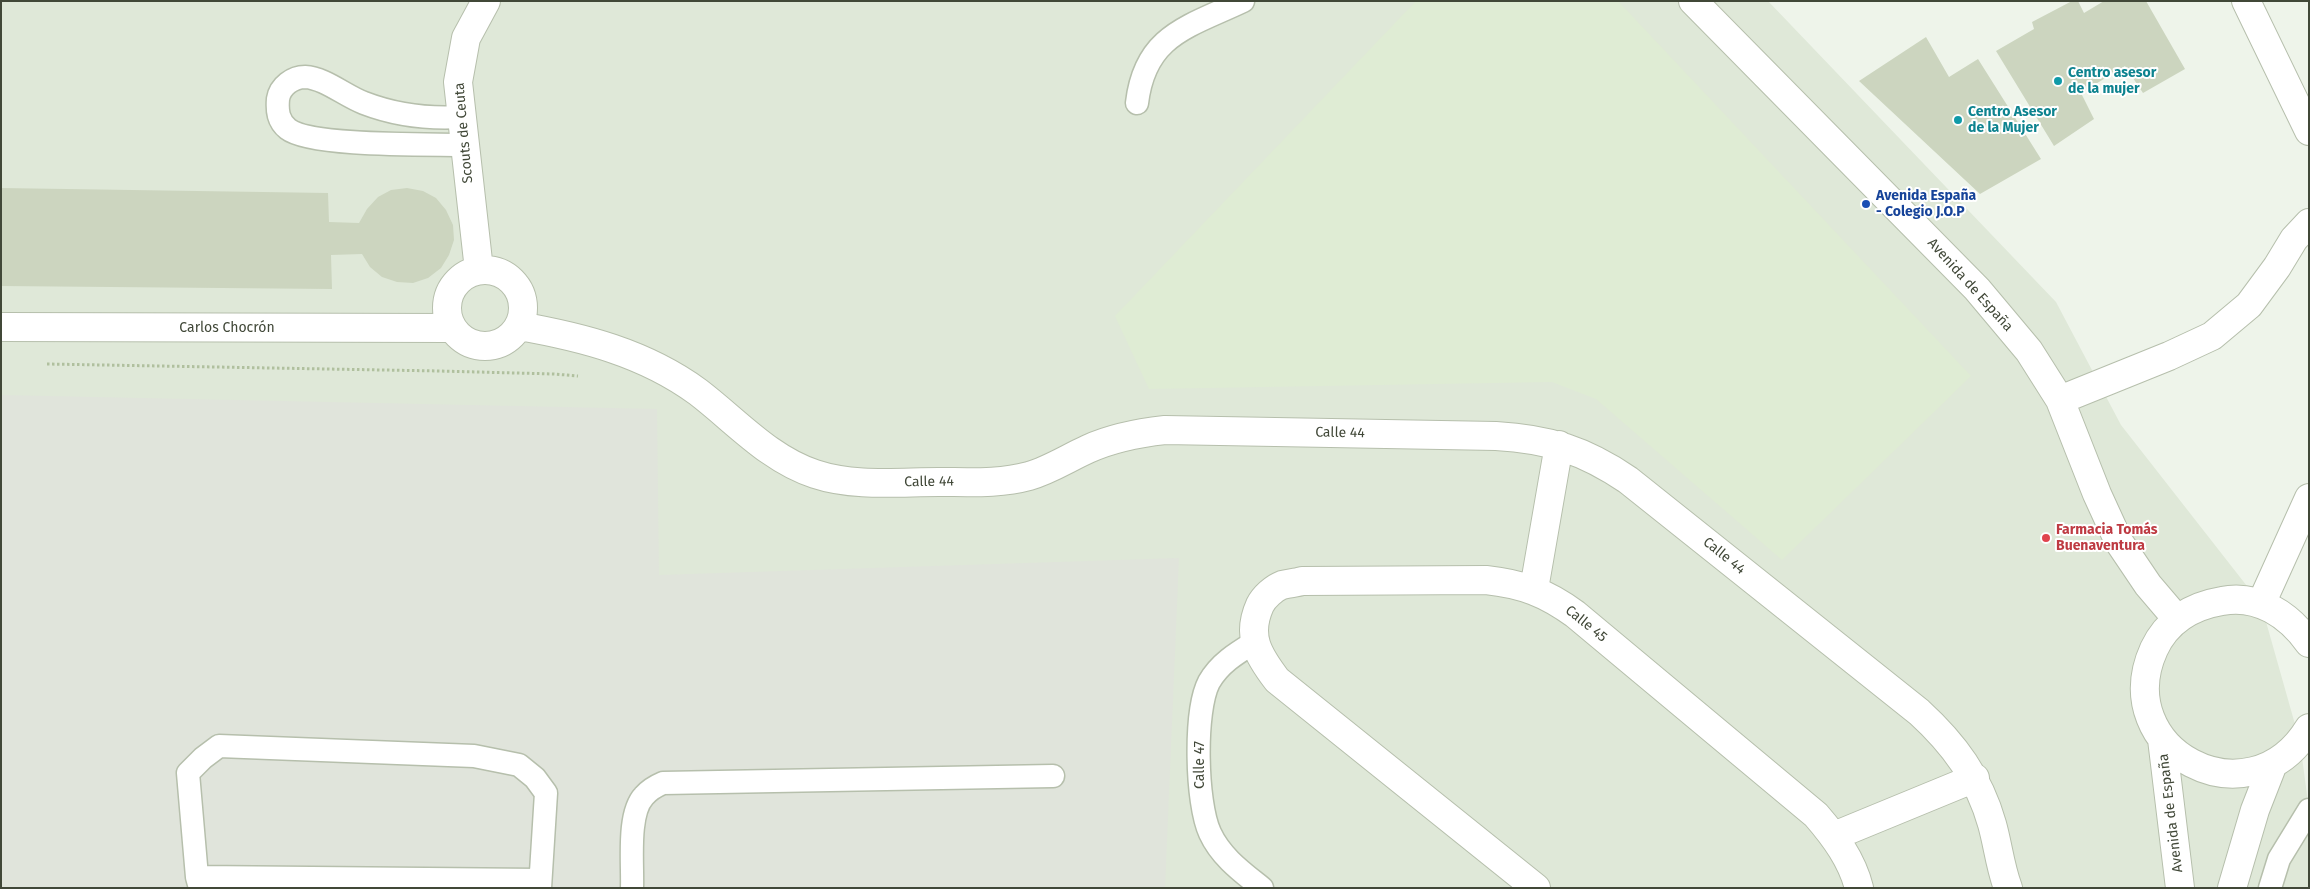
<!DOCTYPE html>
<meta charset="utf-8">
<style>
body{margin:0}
#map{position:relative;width:2310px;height:889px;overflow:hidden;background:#eef4ea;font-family:"Fira Sans",sans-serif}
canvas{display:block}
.frame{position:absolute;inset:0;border:2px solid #414838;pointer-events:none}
</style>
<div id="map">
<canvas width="2310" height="889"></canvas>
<div class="frame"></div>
</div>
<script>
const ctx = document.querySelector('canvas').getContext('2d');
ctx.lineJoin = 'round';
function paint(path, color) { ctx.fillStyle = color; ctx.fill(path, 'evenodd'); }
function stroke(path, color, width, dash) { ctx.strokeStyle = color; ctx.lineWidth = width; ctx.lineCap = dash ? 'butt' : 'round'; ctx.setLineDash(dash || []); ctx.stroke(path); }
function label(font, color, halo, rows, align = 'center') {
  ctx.font = font + ' "Fira Sans",sans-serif'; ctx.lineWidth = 4; ctx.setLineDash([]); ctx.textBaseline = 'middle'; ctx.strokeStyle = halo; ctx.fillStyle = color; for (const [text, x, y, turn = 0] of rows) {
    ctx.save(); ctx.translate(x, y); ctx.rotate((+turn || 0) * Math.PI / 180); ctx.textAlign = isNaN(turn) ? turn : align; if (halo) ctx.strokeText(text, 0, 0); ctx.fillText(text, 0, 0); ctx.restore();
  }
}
paint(new Path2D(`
 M 1,1 L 1768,1 L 2056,302 L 2121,425 L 2261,604 L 2300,742 L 2309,810 L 2309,888 L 1,888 Z`), '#dfe8d8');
paint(new Path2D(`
 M 1,395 L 657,409 L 659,575 L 1179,558 L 1165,888 L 1,888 Z`), '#e0e4db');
paint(new Path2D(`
 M 1416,1 L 1618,1 L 1971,376 L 1782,560 L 1596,399 L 1552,382 L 1149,389 L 1115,316 Z`), '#dfecd4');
paint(new Path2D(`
 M 2072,1 L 2078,1 L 2084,13 L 2104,1 L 2146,1 L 2185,69 L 2143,93 L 2125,66 L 2081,93 L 2094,119 L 2054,146 L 1996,51 L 2034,29 L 2032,22 Z
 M 1926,37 L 1949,77 L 1978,59 L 2041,159 L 1980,194 L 1859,81 Z
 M 1,188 L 328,193 L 329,222 L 359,223 L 367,209 L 378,197 L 391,190 L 407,188 L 423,191 L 436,198 L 446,210 L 453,225 L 454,240 L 449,255 L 441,268 L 428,278 L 413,283 L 397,282 L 382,277 L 370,267 L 362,254 L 331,255 L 332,289 L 1,286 Z`), '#ccd5bf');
const service = new Path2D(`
 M 1137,103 C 1145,35 1188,27 1243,1
 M 461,117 C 427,119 395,115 364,103 C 345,96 325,78 305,77 C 293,77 280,86 278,99 C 277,111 278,121 288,129 C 311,147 431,144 465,145
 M 1255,642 C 1237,653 1220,663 1209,682 C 1194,711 1196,803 1210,833 C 1221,857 1242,872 1262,888
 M 197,877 L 540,880
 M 200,888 L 197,877 L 188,773 L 203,758 L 219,746 L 474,756 L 519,765 L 535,778 L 546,793 L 540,888
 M 632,888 C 633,864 627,814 644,796 C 649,790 656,786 663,783 L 1053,776
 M 2270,888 L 2279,859 L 2309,810`);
const minor = new Path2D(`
 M 1693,1 L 1977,289 L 2029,351 L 2060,400 L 2097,494 L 2119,542 L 2148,585 L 2177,619
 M 2246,1 L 2309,131
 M 479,270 L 458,82 L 466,38 L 486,1
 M447 308a38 38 0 1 1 76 0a38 38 0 1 1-76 0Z
 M 519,326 C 582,337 645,353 698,392 C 736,421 769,459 815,474 C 854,487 898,482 939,482 C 969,482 1000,484 1029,476 C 1050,470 1068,458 1088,449 C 1112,438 1138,433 1165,430 L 1496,436 C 1548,439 1584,450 1628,480 L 1919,712 C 1954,744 1979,778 1992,824 C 1998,845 2000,867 2008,888
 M 1,327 L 452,328
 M 2060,400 L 2169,356 L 2212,336 L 2249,305 L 2277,267 L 2294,239 L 2309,223
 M 1534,589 L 1559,445
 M 2261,604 L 2309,498
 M 2309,643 C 2289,615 2258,594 2222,601 C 2192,606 2167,621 2154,649 C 2108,750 2249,826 2309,728
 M 2162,739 L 2180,888
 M 1834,836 L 1975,778
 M 1536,888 L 1277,680 C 1258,655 1246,636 1260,605 C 1264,597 1274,588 1282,585 C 1289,583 1296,583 1302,581 L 1486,580 C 1523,584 1546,593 1575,614 L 1816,815 C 1835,837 1852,860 1859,888
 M 2232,888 L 2255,810 L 2273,764`);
stroke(service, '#b6bfac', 25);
stroke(minor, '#b6bfac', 30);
stroke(new Path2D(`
 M 47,364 L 439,371 L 554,374 L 578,376`), '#b0c09e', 3, [2.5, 2.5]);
stroke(service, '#fff', 22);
stroke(minor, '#fff', 28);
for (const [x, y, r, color] of [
 [2058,81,5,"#0f9aa8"],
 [1958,120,5,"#0f9aa8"],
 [1866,204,5,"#1a4fb4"],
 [2046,538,5,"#e0444e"]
]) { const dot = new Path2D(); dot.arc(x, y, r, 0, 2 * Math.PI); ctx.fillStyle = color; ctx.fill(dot); stroke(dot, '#fff', 2); }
label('bold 14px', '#0d838f', '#fff', [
 ["Centro asesor",2068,73],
 ["de la mujer",2068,89],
 ["Centro Asesor",1968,112],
 ["de la Mujer",1968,128]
], 'left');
label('14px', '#414838', '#fff', [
 ["Scouts de Ceuta",464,133,-95],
 ["Avenida de España",1970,285,48],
 ["Carlos Chocrón",227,328],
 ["Calle 44",1340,433,1],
 ["Calle 44",929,482,-1],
 ["Calle 44",1724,556,39],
 ["Calle 45",1586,624,39],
 ["Calle 47",1200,765,-90],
 ["Avenida de España",2171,813,-97]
]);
label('bold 14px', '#164399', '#fff', [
 ["Avenida España",1876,196],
 ["- Colegio J.O.P",1876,212]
], 'left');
label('bold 14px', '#be3a42', '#fff', [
 ["Farmacia Tomás",2056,530],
 ["Buenaventura",2056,546]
], 'left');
</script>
